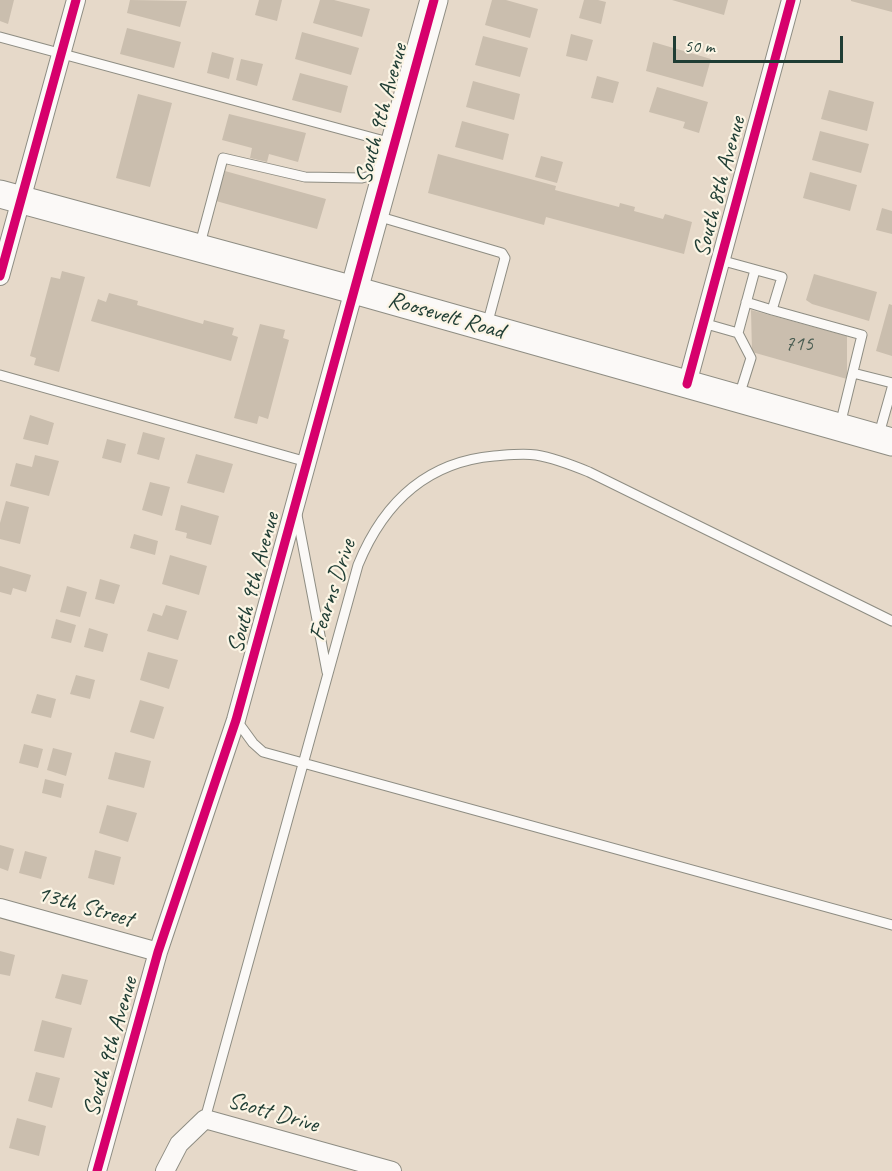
<!DOCTYPE html>
<style>
body{margin:0}
#map{position:relative;width:892px;height:1171px;overflow:hidden;background:#e6d9c9;font-family:Caveat,sans-serif}
canvas{display:block}
.scale{position:absolute;left:673px;top:36px;width:170px;height:27px;box-sizing:border-box;border:3px solid #1f3d34;border-top:0;padding-left:8px;font-size:18px;line-height:21px;white-space:nowrap;color:#1f3d34;-webkit-text-stroke:4px #fcf5e5;paint-order:stroke}
</style>
<div id="map">
<canvas width="892" height="1171"></canvas>
<div class="scale">50 m</div>
</div>
<script>
const ctx = document.querySelector('canvas').getContext('2d');
ctx.lineJoin = 'round';
function paint(path, color) { ctx.fillStyle = color; ctx.fill(path, 'evenodd'); }
function stroke(path, color, width, dash) { ctx.strokeStyle = color; ctx.lineWidth = width; ctx.lineCap = dash ? 'butt' : 'round'; ctx.setLineDash(dash || []); ctx.stroke(path); }
function label(font, color, halo, rows, align = 'center') {
  ctx.font = font + ' Caveat,sans-serif'; ctx.lineWidth = 4.5; ctx.setLineDash([]); ctx.textBaseline = 'middle'; ctx.strokeStyle = halo; ctx.fillStyle = color; for (const [text, x, y, turn = 0] of rows) {
    ctx.save(); ctx.translate(x, y); ctx.rotate((+turn || 0) * Math.PI / 180); ctx.textAlign = isNaN(turn) ? turn : align; if (halo) ctx.strokeText(text, 0, 0); ctx.fillText(text, 0, 0); ctx.restore();
  }
}
paint(new Path2D(`
 M 0,0 L 14,0 L 8,24 L 0,21 Z
 M 130,0 L 187,1 L 180,27 L 127,13 Z
 M 259,0 L 282,0 L 277,21 L 255,15 Z
 M 320,0 L 334,0 L 370,9 L 362,37 L 313,23 Z
 M 492,0 L 506,0 L 538,9 L 530,38 L 485,25 Z
 M 584,0 L 598,0 L 606,2 L 601,24 L 579,18 Z
 M 672,0 L 728,0 L 724,15 Z
 M 851,0 L 892,0 L 892,12 L 851,1 Z
 M 127,28 L 181,42 L 174,68 L 120,54 Z
 M 302,32 L 359,48 L 351,75 L 295,59 Z
 M 571,34 L 593,40 L 587,61 L 566,56 Z
 M 483,36 L 528,48 L 520,77 L 475,65 Z
 M 653,42 L 711,59 L 703,87 L 646,71 Z
 M 212,52 L 234,58 L 229,79 L 207,73 Z
 M 241,59 L 263,64 L 257,86 L 236,80 Z
 M 300,73 L 348,86 L 341,113 L 292,100 Z
 M 597,76 L 619,82 L 613,103 L 591,98 Z
 M 473,81 L 520,94 L 514,120 L 466,107 Z
 M 657,87 L 708,102 L 699,133 L 683,128 L 685,122 L 649,112 Z
 M 829,90 L 874,102 L 867,131 L 821,119 Z
 M 138,94 L 172,103 L 150,187 L 116,178 Z
 M 229,114 L 306,133 L 298,162 L 269,154 L 267,162 L 250,158 L 252,148 L 222,140 Z
 M 462,121 L 509,134 L 503,160 L 455,147 Z
 M 820,131 L 869,144 L 861,173 L 812,160 Z
 M 438,154 L 556,186 L 555,190 L 619,207 L 620,203 L 635,207 L 634,211 L 663,219 L 665,214 L 692,222 L 684,254 L 546,217 L 544,225 L 428,193 Z
 M 541,156 L 563,162 L 557,183 L 535,177 Z
 M 225,171 L 326,199 L 317,229 L 216,201 Z
 M 810,172 L 857,185 L 850,211 L 803,198 Z
 M 882,208 L 892,211 L 892,234 L 876,230 Z
 M 62,271 L 85,277 L 59,372 L 34,365 L 36,358 L 30,356 L 51,277 L 60,279 Z
 M 814,274 L 877,292 L 869,321 L 812,304 L 806,300 Z
 M 109,293 L 138,301 L 137,305 L 203,324 L 204,320 L 234,328 L 232,335 L 238,337 L 231,361 L 91,321 L 98,299 L 106,302 Z
 M 889,304 L 892,305 L 892,356 L 876,351 Z
 M 751,310 L 847,336 L 847,379 L 752,352 Z
 M 260,324 L 285,330 L 283,338 L 289,340 L 268,419 L 259,416 L 257,424 L 234,418 Z
 M 30,415 L 54,423 L 48,445 L 23,439 Z
 M 143,432 L 165,438 L 159,460 L 137,454 Z
 M 107,439 L 126,444 L 121,463 L 102,458 Z
 M 196,454 L 233,464 L 224,493 L 187,483 Z
 M 35,455 L 59,461 L 49,496 L 10,486 L 16,463 L 32,467 Z
 M 150,482 L 170,487 L 162,516 L 142,510 Z
 M 6,501 L 29,507 L 20,544 L 0,539 L 0,523 Z
 M 181,505 L 219,516 L 211,545 L 186,538 L 187,533 L 175,530 Z
 M 134,534 L 158,541 L 155,555 L 130,548 Z
 M 170,555 L 207,566 L 199,595 L 162,584 Z
 M 0,566 L 31,575 L 26,592 L 13,588 L 11,595 L 0,592 Z
 M 100,579 L 120,585 L 114,604 L 95,599 Z
 M 67,586 L 87,592 L 80,617 L 60,612 Z
 M 166,605 L 187,611 L 178,640 L 147,631 L 153,613 L 162,616 Z
 M 56,619 L 76,625 L 71,643 L 51,638 Z
 M 89,628 L 108,634 L 103,652 L 84,647 Z
 M 148,652 L 178,660 L 169,689 L 140,680 Z
 M 76,675 L 95,680 L 90,699 L 70,694 Z
 M 37,694 L 56,699 L 51,718 L 31,713 Z
 M 140,700 L 164,707 L 154,739 L 130,732 Z
 M 24,744 L 43,749 L 38,768 L 19,763 Z
 M 53,748 L 72,753 L 66,776 L 47,770 Z
 M 115,752 L 151,761 L 144,788 L 108,779 Z
 M 45,779 L 64,784 L 61,798 L 42,793 Z
 M 107,805 L 137,813 L 128,842 L 99,833 Z
 M 0,845 L 14,849 L 8,871 L 0,868 Z
 M 95,850 L 121,857 L 114,885 L 88,878 Z
 M 25,851 L 47,857 L 41,879 L 19,873 Z
 M 0,951 L 15,955 L 10,976 L 0,974 Z
 M 62,974 L 88,980 L 81,1005 L 55,998 Z
 M 42,1020 L 72,1028 L 64,1058 L 34,1051 Z
 M 36,1072 L 60,1078 L 52,1108 L 28,1101 Z
 M 17,1118 L 46,1126 L 39,1156 L 9,1148 Z`), '#cabeae');
const lane = new Path2D(`
 M 0,37 L 392,143
 M 377,216 L 502,253 L 505,258 L 487,325
 M 200,244 L 223,158 L 305,177 L 362,178 L 382,173
 M 720,260 L 782,277 L 772,310 L 862,335 L 840,425
 M 746,302 L 772,310
 M 703,323 L 738,333
 M 853,373 L 892,383
 M 0,375 L 307,462
 M 739,396 L 751,358 L 738,333 L 755,270
 M 879,434 L 892,388
 M 297,515 L 327,672
 M 237,721 L 253,743 L 263,752 L 892,925
 M 205,1119 L 358,565 C 383,504 426,462 494,456 C 508,455 522,453 536,455 C 554,458 572,465 589,472 L 892,621`);
const street = new Path2D(`
 M 0,276 L 76,0
 M 687,384 L 791,0
 M 0,908 L 158,952
 M 97,1171 L 158,952 L 236,720 L 354,290
 M 165,1171 L 179,1144 L 205,1119 L 392,1171`);
const secondary = new Path2D(`
 M 0,194 L 354,290 L 892,442
 M 354,290 L 434,0`);
stroke(lane, '#8e8d83', 11);
stroke(street, '#8e8d83', 20);
stroke(secondary, '#8e8d83', 29);
stroke(lane, '#fbf9f7', 9);
stroke(street, '#fbf9f7', 18);
stroke(secondary, '#fbf9f7', 27);
stroke(new Path2D(`
 M 0,276 L 76,0
 M 687,384 L 791,0
 M 97,1171 L 158,952 L 236,720 L 434,0`), '#d6006c', 9);
label('21px', '#4a5d52', null, [
 ["715",799,344]
]);
label('24px', '#1f3d34', '#fcf5e5', [
 ["South 9th Avenue",382,114,-75],
 ["South 8th Avenue",720,187,-75],
 ["Roosevelt Road",446,316,16],
 ["South 9th Avenue",254,583,-75],
 ["Fearns Drive",333,590,-72],
 ["13th Street",85,907,16],
 ["South 9th Avenue",111,1047,-74],
 ["Scott Drive",273,1113,16]
]);
</script>
